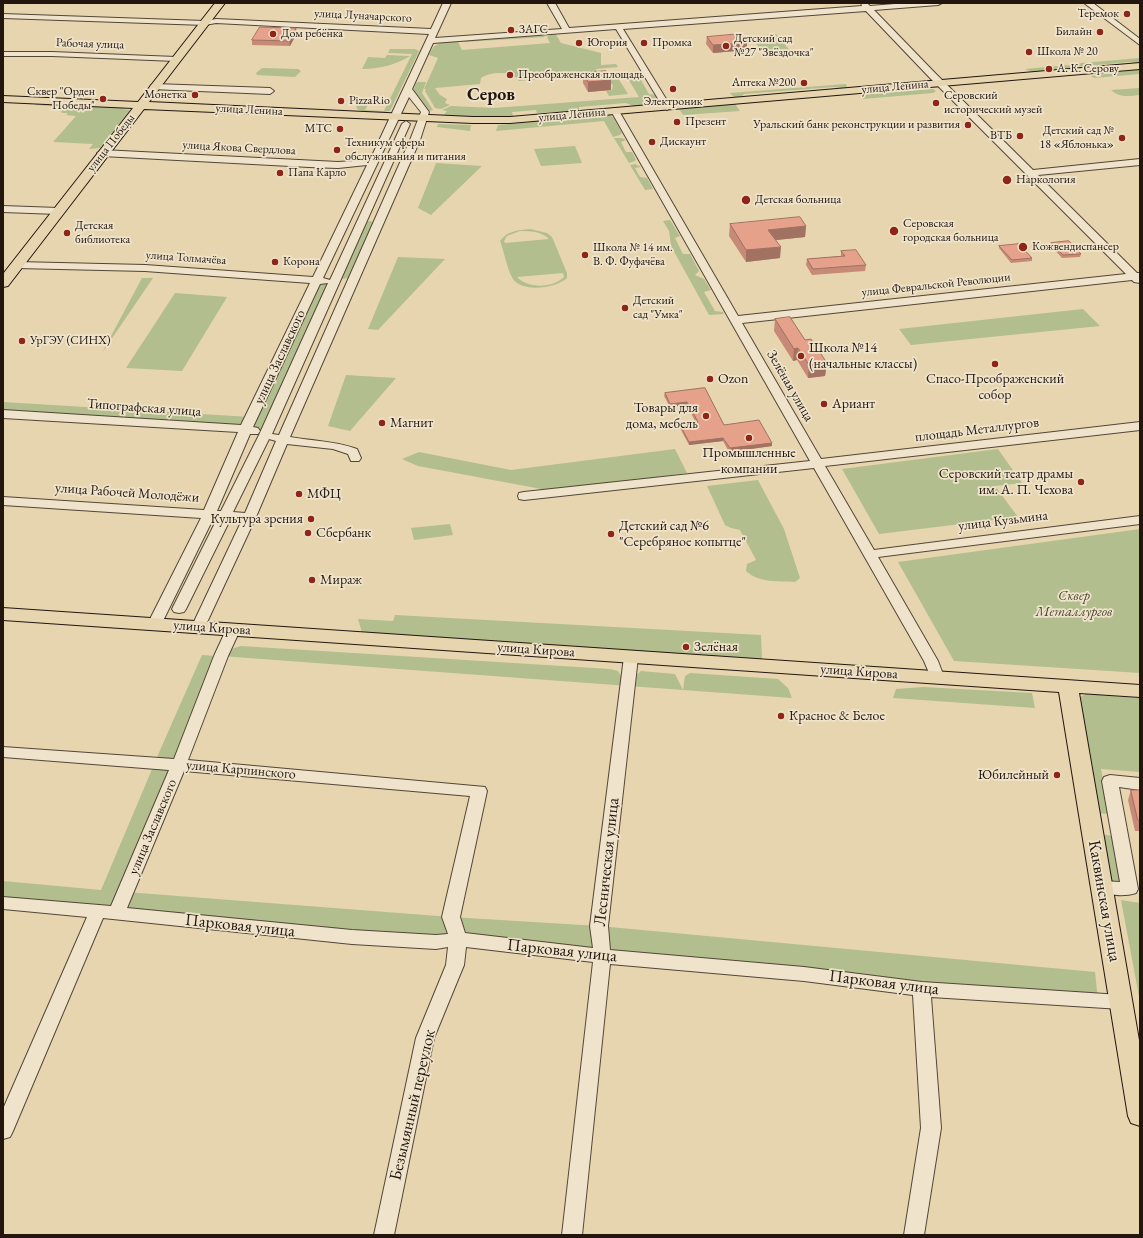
<!DOCTYPE html>
<meta charset="utf-8">
<style>
body{margin:0}
#map{position:relative;width:1143px;height:1238px;overflow:hidden;background:#e7d5af;font-family:"EB Garamond",serif}
canvas{display:block}
.frame{position:absolute;inset:0;border:4px solid #22160f;pointer-events:none}
</style>
<div id="map">
<canvas width="1143" height="1238"></canvas>
<div class="frame"></div>
</div>
<script>
const ctx = document.querySelector('canvas').getContext('2d');
ctx.lineJoin = 'round';
function paint(path, color) { ctx.fillStyle = color; ctx.fill(path, 'evenodd'); }
function stroke(path, color, width, dash) { ctx.strokeStyle = color; ctx.lineWidth = width; ctx.lineCap = dash ? 'butt' : 'round'; ctx.setLineDash(dash || []); ctx.stroke(path); }
function label(font, color, halo, rows, align = 'center') {
  ctx.font = font + ' "EB Garamond",serif'; ctx.lineWidth = 3.5; ctx.setLineDash([]); ctx.textBaseline = 'middle'; ctx.strokeStyle = halo; ctx.fillStyle = color; for (const [text, x, y, turn = 0] of rows) {
    ctx.save(); ctx.translate(x, y); ctx.rotate((+turn || 0) * Math.PI / 180); ctx.textAlign = isNaN(turn) ? turn : align; if (halo) ctx.strokeText(text, 0, 0); ctx.fillText(text, 0, 0); ctx.restore();
  }
}
paint(new Path2D(`
 M 555,33 L 561,43 L 601,53 L 601,65 L 616,64 L 618,67 L 596,69 L 597,71 L 549,75 L 550,78 L 519,81 C 512,70 490,72 481,78 L 480,84 L 424,89 L 438,58 L 429,55 C 433,42 445,41 458,42 L 462,50 L 550,43 L 547,37 L 551,34 Z
 M 776,34 L 792,53 L 765,55 L 750,36 Z
 M 541,35 L 545,37 L 464,42 L 467,40 Z
 M 390,49 L 415,49 L 419,51 L 390,111 C 386,111 384,112 381,113 C 373,114 364,112 357,109 L 356,105 L 360,102 L 366,101 L 369,98 L 371,98 L 369,103 L 364,103 L 363,104 L 368,105 L 365,110 L 384,111 L 412,54 L 388,53 Z
 M 387,55 L 410,56 C 396,65 378,69 362,69 L 368,57 L 385,58 Z
 M 1140,58 L 1139,63 L 1130,62 L 1074,67 L 1070,64 Z
 M 1069,65 L 1072,68 L 1071,69 L 1032,72 L 1025,69 Z
 M 262,68 L 298,69 L 301,71 L 295,77 L 257,75 L 256,73 Z
 M 1140,69 L 1140,74 L 1094,78 L 1091,76 Z
 M 636,71 L 649,94 L 656,95 L 660,102 L 658,104 L 633,106 L 626,103 L 579,107 L 579,111 L 537,113 L 536,110 L 512,112 L 513,116 L 503,117 L 443,116 L 447,111 L 442,110 L 451,106 L 494,108 L 639,97 L 624,72 Z
 M 615,73 L 628,94 L 609,96 L 606,91 L 612,90 L 613,85 L 597,75 Z
 M 418,82 L 426,82 L 422,93 L 433,110 L 429,111 L 426,110 L 413,91 L 416,83 Z
 M 846,84 L 847,87 L 841,88 L 834,87 L 744,94 C 741,99 733,98 730,93 Z
 M 435,88 L 440,95 L 447,99 L 445,103 L 450,105 L 441,109 L 435,108 L 425,91 L 426,89 Z
 M 1140,88 L 1140,95 C 1128,96 1120,98 1111,90 Z
 M 933,89 L 936,91 L 933,93 L 863,99 L 860,95 Z
 M 37,103 L 125,107 L 123,109 L 130,110 L 100,148 L 89,149 L 93,144 L 53,142 L 76,116 L 66,115 L 68,113 L 62,113 L 60,110 L 67,107 L 35,105 Z
 M 735,104 L 740,111 L 683,115 L 679,109 Z
 M 608,115 L 613,117 L 622,133 L 620,135 L 613,137 L 604,121 L 496,131 L 498,125 Z
 M 438,124 L 471,125 L 470,131 L 437,127 Z
 M 614,138 L 622,138 L 626,140 L 621,142 L 626,152 L 632,152 L 636,160 L 635,161 L 629,163 Z
 M 575,146 L 582,163 L 541,166 L 534,149 Z
 M 436,163 L 482,166 L 431,215 L 418,208 Z
 M 635,164 L 641,167 L 635,168 L 640,177 L 647,178 L 653,189 L 645,190 L 630,165 Z
 M 363,220 L 375,222 L 349,278 L 335,280 Z
 M 670,220 L 680,236 L 675,238 L 683,254 L 690,254 L 699,271 L 695,275 L 704,279 L 711,290 L 704,292 L 715,311 L 723,312 L 724,314 L 709,315 L 671,246 L 669,231 L 663,221 Z
 M 530,229 L 547,233 L 552,237 L 567,273 L 567,278 C 557,288 523,293 513,279 C 507,269 504,251 500,241 C 507,231 518,230 530,229 ZM 520,231 C 530,231 541,231 549,239 L 505,243 L 504,241 L 507,236 ZM 563,273 L 564,277 C 553,288 528,289 517,277 Z
 M 398,257 L 445,259 L 378,330 L 368,329 Z
 M 142,278 L 153,278 L 102,353 Z
 M 316,280 L 334,281 L 267,430 L 3,414 L 3,402 L 251,417 Z
 M 175,293 L 227,297 L 182,371 L 126,368 Z
 M 1083,309 L 1100,326 L 911,345 L 899,329 Z
 M 346,375 L 396,378 L 350,431 L 328,426 Z
 M 675,449 L 687,473 L 552,491 L 418,466 L 402,459 L 419,452 L 511,470 Z
 M 998,449 L 1022,483 L 995,486 L 1018,517 L 879,534 L 842,469 Z
 M 758,480 L 784,529 L 800,578 L 795,582 C 779,581 759,583 746,571 L 747,564 L 756,560 L 740,530 L 731,528 L 725,525 L 707,486 Z
 M 450,524 L 453,535 L 414,540 L 411,528 Z
 M 1140,529 L 1140,673 L 954,661 L 898,562 Z
 M 395,615 L 761,635 L 762,659 L 363,636 L 358,619 L 393,621 Z
 M 241,646 L 610,669 L 618,671 L 626,685 L 641,671 L 675,674 L 683,690 L 685,676 L 690,673 L 778,679 L 788,688 L 792,698 L 221,656 L 234,648 Z
 M 202,655 L 215,656 L 126,892 L 451,917 L 599,926 L 1095,972 L 1098,1000 L 3,903 L 3,881 L 101,890 L 161,748 Z
 M 923,687 L 1032,693 L 1035,708 L 893,698 L 896,689 Z
 M 1086,694 L 1140,698 L 1140,772 L 1101,769 L 1110,814 L 1096,813 L 1088,768 L 1093,768 L 1076,699 Z
 M 1100,834 L 1112,836 L 1123,886 L 1111,885 Z
 M 1121,900 L 1140,903 L 1140,1002 Z`), '#b2be8d');
const minor = new Path2D(`
 M 443,3 L 451,3 L 435,38 L 562,29 L 547,3 L 555,3 L 569,28 L 862,6 L 861,3 L 867,3 L 870,6 L 907,3 L 942,3 L 938,5 L 874,10 L 936,74 L 1033,170 L 1140,159 L 1140,165 L 1038,175 L 1137,273 L 1140,273 L 1140,283 L 1134,282 L 1132,280 L 742,323 L 821,459 L 1140,422 L 1140,430 L 825,466 L 874,550 L 1140,516 L 1140,524 L 878,557 L 938,661 L 944,677 L 942,680 L 937,682 L 932,680 L 924,661 L 814,468 L 524,500 L 519,499 L 518,496 L 519,493 L 524,492 L 810,461 L 611,111 L 612,109 L 615,108 L 619,111 L 738,316 L 1126,274 L 930,78 L 866,11 L 623,29 L 671,107 L 667,110 L 663,107 L 616,29 L 433,43 L 412,89 L 429,112 L 420,140 L 290,437 C 313,441 335,441 357,449 L 361,458 L 359,461 L 351,461 L 348,454 L 333,449 L 287,444 L 256,517 L 203,631 L 198,632 L 193,631 L 191,628 L 242,520 L 230,520 L 186,609 L 184,612 L 179,613 L 174,612 L 172,609 L 217,519 L 213,519 L 161,625 L 159,628 L 154,629 L 149,628 L 147,625 L 201,518 L 3,505 L 3,497 L 204,510 L 238,432 L 3,418 L 3,410 L 241,425 L 310,283 L 145,271 L 17,268 L 12,265 L 17,262 L 145,265 L 313,277 L 367,165 L 338,168 L 309,167 L 102,156 L 97,153 L 102,150 L 338,162 L 370,160 L 429,34 L 216,23 L 205,25 L 3,18 L 3,14 L 205,21 L 216,19 L 431,29 ZM 409,97 L 421,112 L 410,140 L 279,435 L 272,434 L 410,124 L 406,121 L 402,124 L 330,280 L 323,278 ZM 328,283 L 259,435 L 221,511 L 217,511 L 250,434 L 258,434 L 260,431 L 258,428 L 253,427 L 320,284 ZM 269,439 L 276,441 L 245,513 L 233,512 Z
 M 1084,3 L 1093,3 L 1140,39 L 1140,45 Z
 M 3,52 L 52,52 L 176,57 L 180,59 L 176,61 L 52,56 L 3,56 Z
 M 154,84 L 270,88 L 274,91 L 270,94 L 151,89 L 150,87 L 151,85 Z
 M 3,206 L 58,208 L 63,211 L 58,214 L 3,212 Z
 M 233,626 L 238,627 L 240,630 L 228,656 L 188,760 L 485,787 L 487,791 L 460,917 L 465,933 L 593,948 L 590,926 L 624,657 L 626,654 L 631,652 L 636,654 L 638,657 L 608,926 L 610,950 L 804,967 L 922,982 L 1121,995 L 1127,997 L 1130,1002 L 1127,1007 L 1121,1009 L 931,997 L 941,1128 L 924,1235 L 904,1235 L 921,1128 L 913,995 L 804,981 L 610,964 L 582,1235 L 562,1235 L 593,962 L 466,947 L 464,965 L 434,1038 L 394,1235 L 374,1235 L 416,1038 L 446,965 L 448,947 L 436,949 L 352,944 L 103,918 L 13,1131 L 10,1137 L 3,1139 L 3,1109 L 87,917 L 3,909 L 3,897 L 111,906 L 169,770 L 3,757 L 3,747 L 174,759 L 214,656 L 226,630 L 228,627 ZM 184,771 L 470,796 L 442,917 L 448,934 L 436,935 L 352,930 L 127,908 Z
 M 1110,775 L 1140,778 L 1140,790 L 1119,787 L 1138,889 L 1136,893 C 1124,897 1108,895 1096,891 L 1094,887 L 1096,883 L 1102,881 L 1120,882 L 1102,781 L 1104,777 Z`);
const major = new Path2D(`
 M 215,3 L 225,3 L 149,102 L 473,117 L 510,117 L 1140,63 L 1140,69 L 510,123 L 473,123 L 144,109 L 8,286 L 3,287 L 3,274 L 133,108 L 3,102 L 3,96 L 138,102 Z
 M 3,608 L 1140,685 L 1140,697 L 1079,693 L 1140,1046 L 1140,1126 L 1131,1123 L 1128,1116 L 1059,692 L 3,620 Z`);
stroke(minor, '#534637', 2);
stroke(major, '#22160f', 2);
paint(minor, '#efe4cb');
paint(major, '#e7d5af');
paint(new Path2D(`
 M 297,33 L 290,46 L 252,45 L 252,40 Z
 M 707,37 L 747,43 L 747,50 L 713,53 L 706,44 Z
 M 583,73 L 611,80 L 611,90 L 588,92 L 583,83 Z
 M 730,224 L 806,226 L 805,237 L 776,240 L 780,258 L 746,262 L 729,236 Z
 M 1051,243 L 1081,254 L 1080,257 L 1062,258 L 1051,246 Z
 M 999,246 L 1032,258 L 1032,261 L 1011,263 L 999,248 Z
 M 841,251 L 866,265 L 865,271 L 812,275 L 806,265 L 807,259 L 841,256 Z
 M 775,319 L 805,340 L 827,363 L 825,376 L 808,378 L 797,360 L 793,361 L 774,331 Z
 M 705,388 L 724,425 L 772,443 L 772,446 L 729,452 L 723,441 L 689,445 L 680,428 L 680,425 L 696,423 L 687,405 L 670,407 L 664,396 L 665,393 Z
 M 1131,790 L 1140,790 L 1140,831 L 1135,831 L 1128,800 Z`), '#c68a77');
paint(new Path2D(`
 M 296,28 L 297,33 L 290,46 L 289,41 Z
 M 747,43 L 747,50 L 713,53 L 713,45 Z
 M 611,80 L 611,90 L 588,92 L 588,82 Z
 M 806,226 L 805,237 L 767,241 L 768,230 Z
 M 781,247 L 780,258 L 746,262 L 746,250 Z
 M 798,348 L 797,360 L 793,361 L 794,349 Z
 M 827,363 L 825,376 L 808,378 L 809,365 Z
 M 687,402 L 687,405 L 670,407 L 670,404 Z
 M 723,438 L 723,441 L 689,445 L 689,442 Z
 M 772,443 L 772,446 L 729,452 L 730,448 Z`), '#a17161');
const building = new Path2D(`
 M 260,27 L 296,28 L 289,41 L 252,40 Z
 M 740,34 L 747,43 L 713,45 L 707,37 Z
 M 606,71 L 611,80 L 588,82 L 583,73 Z
 M 800,217 L 806,226 L 768,230 L 781,247 L 746,250 L 730,224 Z
 M 1069,241 L 1081,254 L 1063,255 L 1051,243 Z
 M 1019,244 L 1032,258 L 1012,260 L 999,246 Z
 M 856,250 L 866,265 L 813,269 L 807,259 L 845,256 L 841,251 Z
 M 790,317 L 805,340 L 811,339 L 827,363 L 809,365 L 798,348 L 794,349 L 775,319 Z
 M 705,388 L 724,425 L 759,420 L 772,443 L 730,448 L 723,438 L 689,442 L 680,425 L 698,422 L 687,402 L 670,404 L 665,393 Z
 M 1131,790 L 1140,790 L 1140,821 L 1138,820 Z`);
paint(building, '#e6a18a');
stroke(building, '#a17161', 1);
for (const [x, y, r, color] of [
 [1127,14,4,"#8f2418"],
 [511,30,4,"#8f2418"],
 [1100,32,4,"#8f2418"],
 [273,34,4,"#8f2418"],
 [579,43,4,"#8f2418"],
 [644,43,4,"#8f2418"],
 [726,46,4,"#8f2418"],
 [1029,52,4,"#8f2418"],
 [1049,69,4,"#8f2418"],
 [510,75,4,"#8f2418"],
 [804,83,4,"#8f2418"],
 [673,89,4,"#8f2418"],
 [195,95,4,"#8f2418"],
 [103,99,4,"#8f2418"],
 [341,101,4,"#8f2418"],
 [936,103,4,"#8f2418"],
 [677,122,4,"#8f2418"],
 [968,125,4,"#8f2418"],
 [340,129,4,"#8f2418"],
 [1020,136,4,"#8f2418"],
 [1122,138,4,"#8f2418"],
 [652,142,4,"#8f2418"],
 [337,150,4,"#8f2418"],
 [280,173,4,"#8f2418"],
 [1007,180,5,"#8f2418"],
 [746,200,5,"#8f2418"],
 [894,231,5,"#8f2418"],
 [67,233,4,"#8f2418"],
 [1023,247,5,"#8f2418"],
 [585,255,4,"#8f2418"],
 [275,262,4,"#8f2418"],
 [625,308,4,"#8f2418"],
 [22,341,4,"#8f2418"],
 [801,356,4,"#8f2418"],
 [995,364,4,"#8f2418"],
 [710,379,4,"#8f2418"],
 [824,404,4,"#8f2418"],
 [706,416,4,"#8f2418"],
 [382,423,4,"#8f2418"],
 [749,438,4,"#8f2418"],
 [1081,482,4,"#8f2418"],
 [299,494,4,"#8f2418"],
 [311,519,4,"#8f2418"],
 [308,533,4,"#8f2418"],
 [611,534,4,"#8f2418"],
 [312,580,4,"#8f2418"],
 [686,647,4,"#8f2418"],
 [781,716,4,"#8f2418"],
 [1057,775,4,"#8f2418"]
]) { const dot = new Path2D(); dot.arc(x, y, r, 0, 2 * Math.PI); ctx.fillStyle = color; ctx.fill(dot); stroke(dot, '#efe4cb', 1.5); }
label('12px', '#22160f', '#efe4cb', [
 ["Теремок",1119,14,"right"],
 ["ЗАГС",519,30],
 ["Билайн",1092,32,"right"],
 ["Дом ребёнка",281,34],
 ["Детский сад",734,39],
 ["№27 \"Звёздочка\"",734,53],
 ["Югория",587,43],
 ["Промка",652,43],
 ["Школа № 20",1037,52],
 ["А. К. Серову",1057,69],
 ["Преображенская площадь",518,75],
 ["Аптека №200",796,83,"right"],
 ["Сквер \"Орден",95,92,"right"],
 ["Победы\"",95,106,"right"],
 ["Монетка",187,95,"right"],
 ["Серовский",944,96],
 ["исторический музей",944,110],
 ["PizzaRio",349,101],
 ["Электроник",673,102,"center"],
 ["Презент",685,122],
 ["Уральский банк реконструкции и развития",960,125,"right"],
 ["МТС",332,129,"right"],
 ["Детский сад №",1114,131,"right"],
 ["18 «Яблонька»",1114,145,"right"],
 ["ВТБ",1012,136,"right"],
 ["Дискаунт",660,142],
 ["Техникум сферы",345,143],
 ["обслуживания и питания",345,157],
 ["Папа Карло",288,173],
 ["Наркология",1016,180],
 ["Детская больница",755,200],
 ["Серовская",903,224],
 ["городская больница",903,238],
 ["Детская",75,226],
 ["библиотека",75,240],
 ["Кожвендиспансер",1032,247],
 ["Школа № 14 им.",593,248],
 ["В. Ф. Фуфачёва",593,262],
 ["Корона",283,262],
 ["Детский",633,301],
 ["сад \"Умка\"",633,315],
 ["УрГЭУ (СИНХ)",30,341]
], 'left');
label('12px', '#22160f', '#efe4cb', [
 ["улица Луначарского",363,16,3],
 ["Рабочая улица",90,44,2],
 ["улица Ленина",895,87,-5],
 ["улица Ленина",249,110,3],
 ["улица Ленина",572,115,-5],
 ["улица Победы",111,143,-52],
 ["улица Якова Свердлова",239,148,3],
 ["улица Толмачёва",186,258,4],
 ["улица Февральской Революции",936,285,-6]
]);
label('14px', '#22160f', '#efe4cb', [
 ["Школа №14",809,348],
 ["(начальные классы)",809,364],
 ["Ozon",718,379],
 ["Спасо-Преображенский",995,379,"center"],
 ["собор",995,395,"center"],
 ["Ариант",832,404],
 ["Товары для",698,408,"right"],
 ["дома, мебель",698,424,"right"],
 ["Магнит",390,423],
 ["Промышленные",749,453,"center"],
 ["компании",749,469,"center"],
 ["Серовский театр драмы",1073,474,"right"],
 ["им. А. П. Чехова",1073,490,"right"],
 ["МФЦ",307,494],
 ["Культура зрения",303,519,"right"],
 ["Детский сад №6",619,526],
 ["\"Серебряное копытце\"",619,542],
 ["Сбербанк",316,533],
 ["Мираж",320,580],
 ["Зелёная",694,647],
 ["Красное & Белое",789,716],
 ["Юбилейный",1049,775,"right"]
], 'left');
label('14px', '#22160f', '#efe4cb', [
 ["улица Заславского",280,357,-65],
 ["Зелёная улица",790,386,60],
 ["Типографская улица",144,408,4],
 ["площадь Металлургов",977,430,-7],
 ["улица Рабочей Молодёжи",127,493,4],
 ["улица Кузьмина",1003,521,-7],
 ["улица Кирова",212,628,4],
 ["улица Кирова",536,650,4],
 ["улица Кирова",859,672,4],
 ["улица Карпинского",241,770,5],
 ["улица Заславского",153,827,-67]
]);
label('italic 14px', '#4d4835', '#efe4cb', [
 ["Сквер",1074,596],
 ["Металлургов",1074,612]
]);
label('17px', '#22160f', '#efe4cb', [
 ["Лесническая улица",607,862,-84],
 ["Каквинская улица",1104,901,80],
 ["Парковая улица",240,926,6],
 ["Парковая улица",562,951,6],
 ["Парковая улица",884,983,7],
 ["Безымянный переулок",413,1105,-77]
]);
label('bold 18px', '#22160f', '#efe4cb', [
 ["Серов",491,95]
]);
</script>
